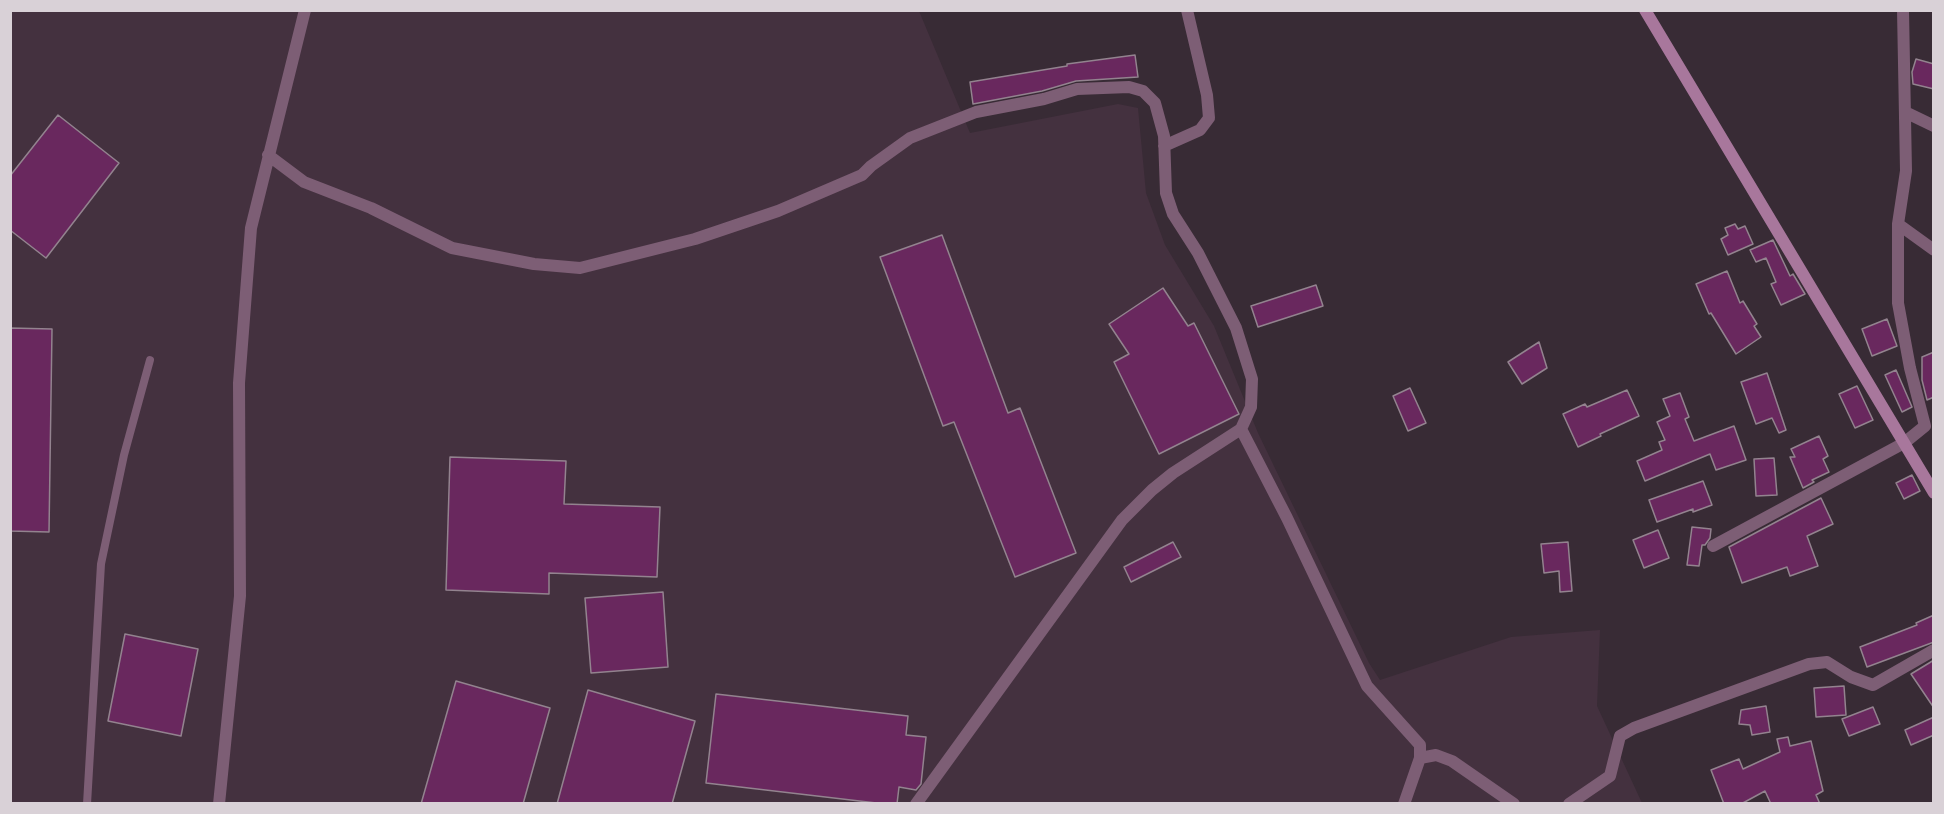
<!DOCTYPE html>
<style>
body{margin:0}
#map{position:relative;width:1944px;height:814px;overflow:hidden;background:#382b35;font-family:"Exo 2",sans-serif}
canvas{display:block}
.frame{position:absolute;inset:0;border:12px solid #d9d1d7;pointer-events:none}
</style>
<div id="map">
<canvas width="1944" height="814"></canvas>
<div class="frame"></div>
</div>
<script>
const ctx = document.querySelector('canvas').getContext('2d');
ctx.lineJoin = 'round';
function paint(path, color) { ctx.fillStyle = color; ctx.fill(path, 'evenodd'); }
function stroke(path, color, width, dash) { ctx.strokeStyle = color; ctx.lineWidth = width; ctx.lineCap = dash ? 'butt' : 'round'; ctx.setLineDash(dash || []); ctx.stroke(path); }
paint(new Path2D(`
 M 10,11 L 919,11 L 970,133 L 1118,104 L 1138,108 L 1146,193 L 1165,245 L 1214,326 L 1258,433 L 1369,663 L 1380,680 L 1511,637 L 1600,630 L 1597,706 L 1642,803 L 11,803 Z`), '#44313f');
const building = new Path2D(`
 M 1135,55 L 1138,77 L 1076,81 L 1042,91 L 973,104 L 970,82 L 1067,66 L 1067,64 Z
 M 1916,59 L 1934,64 L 1934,89 L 1913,84 L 1912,72 Z
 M 58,115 L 119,163 L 46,258 L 10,230 L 10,176 Z
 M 1735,224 L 1738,229 L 1745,226 L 1753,244 L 1728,255 L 1721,239 L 1728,235 L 1725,228 Z
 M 942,235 L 1008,413 L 1020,408 L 1076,553 L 1015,577 L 954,422 L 943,426 L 880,257 Z
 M 1773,240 L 1790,276 L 1793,274 L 1805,294 L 1781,305 L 1771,284 L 1776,282 L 1766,258 L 1756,262 L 1750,250 Z
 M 1727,271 L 1740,303 L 1743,301 L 1757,324 L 1754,326 L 1761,337 L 1736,354 L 1711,313 L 1709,314 L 1696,284 Z
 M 1316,285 L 1323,306 L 1258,327 L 1251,306 Z
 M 1163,288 L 1188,326 L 1194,323 L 1239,414 L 1159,454 L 1114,362 L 1129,354 L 1109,324 Z
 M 1887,319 L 1897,346 L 1872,356 L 1862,329 Z
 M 10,328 L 52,329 L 49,532 L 10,531 Z
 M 1539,342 L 1547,368 L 1522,384 L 1508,362 Z
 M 1934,352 L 1934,397 L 1927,400 L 1922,380 L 1922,357 Z
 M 1896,370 L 1912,407 L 1902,412 L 1885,375 Z
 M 1767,373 L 1786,430 L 1779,433 L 1772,418 L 1756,424 L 1741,382 Z
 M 1857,386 L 1873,420 L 1855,428 L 1839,394 Z
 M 1410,388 L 1426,423 L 1408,431 L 1393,396 Z
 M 1627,390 L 1639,416 L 1600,434 L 1601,436 L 1578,447 L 1563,414 L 1585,404 L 1587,407 Z
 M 1680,393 L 1689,417 L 1685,419 L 1694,441 L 1734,426 L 1746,460 L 1716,470 L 1710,454 L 1645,481 L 1637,461 L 1662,450 L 1659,442 L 1665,440 L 1657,422 L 1670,416 L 1663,399 Z
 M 1819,436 L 1828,456 L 1823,459 L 1829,472 L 1812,480 L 1814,482 L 1803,488 L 1790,457 L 1795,457 L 1791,449 Z
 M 450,457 L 566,461 L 564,504 L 660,507 L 657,577 L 549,573 L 549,594 L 446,590 Z
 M 1774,458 L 1777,495 L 1756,496 L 1754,459 Z
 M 1912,475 L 1920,491 L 1904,499 L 1896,483 Z
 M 1703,481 L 1712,505 L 1693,512 L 1693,509 L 1657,522 L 1649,500 Z
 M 1821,498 L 1833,524 L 1807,536 L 1818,566 L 1790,576 L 1787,567 L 1742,583 L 1729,547 Z
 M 1692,527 L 1711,529 L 1710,538 L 1705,545 L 1702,545 L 1699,566 L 1687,565 Z
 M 1658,530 L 1669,558 L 1644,568 L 1633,540 Z
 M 1173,542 L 1181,557 L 1131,582 L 1124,567 Z
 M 1568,542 L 1572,591 L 1560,592 L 1559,571 L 1544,573 L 1541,544 Z
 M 663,592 L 668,667 L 591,673 L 585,598 Z
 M 1934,615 L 1934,642 L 1867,667 L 1860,647 L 1917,625 L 1916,623 Z
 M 125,634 L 198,649 L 181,736 L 108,721 Z
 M 1934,660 L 1934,708 L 1911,674 Z
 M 456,681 L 550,708 L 523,804 L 421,804 Z
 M 1844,686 L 1846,715 L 1816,717 L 1814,688 Z
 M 588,690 L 695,721 L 672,804 L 557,804 Z
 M 716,694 L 908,716 L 906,735 L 926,737 L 921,784 L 916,790 L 899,787 L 897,804 L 885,804 L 706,783 Z
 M 1766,706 L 1770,732 L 1752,735 L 1750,725 L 1739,724 L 1741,710 Z
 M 1873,707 L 1880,724 L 1849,736 L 1842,719 Z
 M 1934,717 L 1934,735 L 1911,745 L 1905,730 Z
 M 1788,737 L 1790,746 L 1811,741 L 1823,791 L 1816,795 L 1820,804 L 1771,804 L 1765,791 L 1741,804 L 1724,804 L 1711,770 L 1739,759 L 1743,769 L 1780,752 L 1777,739 Z`);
paint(building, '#69285e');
stroke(building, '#93838f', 1.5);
stroke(new Path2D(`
 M 87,804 L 101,564 L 124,455 L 150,360`), '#7d5e75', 8);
stroke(new Path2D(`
 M 1905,112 L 1934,126
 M 1164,146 L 1200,130 L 1209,118 L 1207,95 L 1187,10
 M 268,155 L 304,182 L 371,208 L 452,248 L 534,264 L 580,268 L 695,239 L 778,211 L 862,175 L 871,166 L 910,138 L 976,112 L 1044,99 L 1077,89 L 1129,87 L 1143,91 L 1155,103 L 1164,136 L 1166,193 L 1173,214 L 1198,253 L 1236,328 L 1252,379 L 1251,407 L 1241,429 L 1173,473 L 1152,490 L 1122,520 L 916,804
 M 1898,224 L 1934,250
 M 1241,429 L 1287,518 L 1367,686 L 1420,745 L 1420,758 L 1404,804
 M 1713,546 L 1904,443 L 1925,426 L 1910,368 L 1898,303 L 1898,224 L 1906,171 L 1903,10
 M 1420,758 L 1436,755 L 1452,761 L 1514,804
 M 219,804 L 240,596 L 239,383 L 251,228 L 305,10
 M 1569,804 L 1610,776 L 1620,736 L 1634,728 L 1809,664 L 1827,662 L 1851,677 L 1873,685 L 1934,650`), '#7d5e75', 12);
stroke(new Path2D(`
 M 1645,10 L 1934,493`), '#a8779c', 12);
</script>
